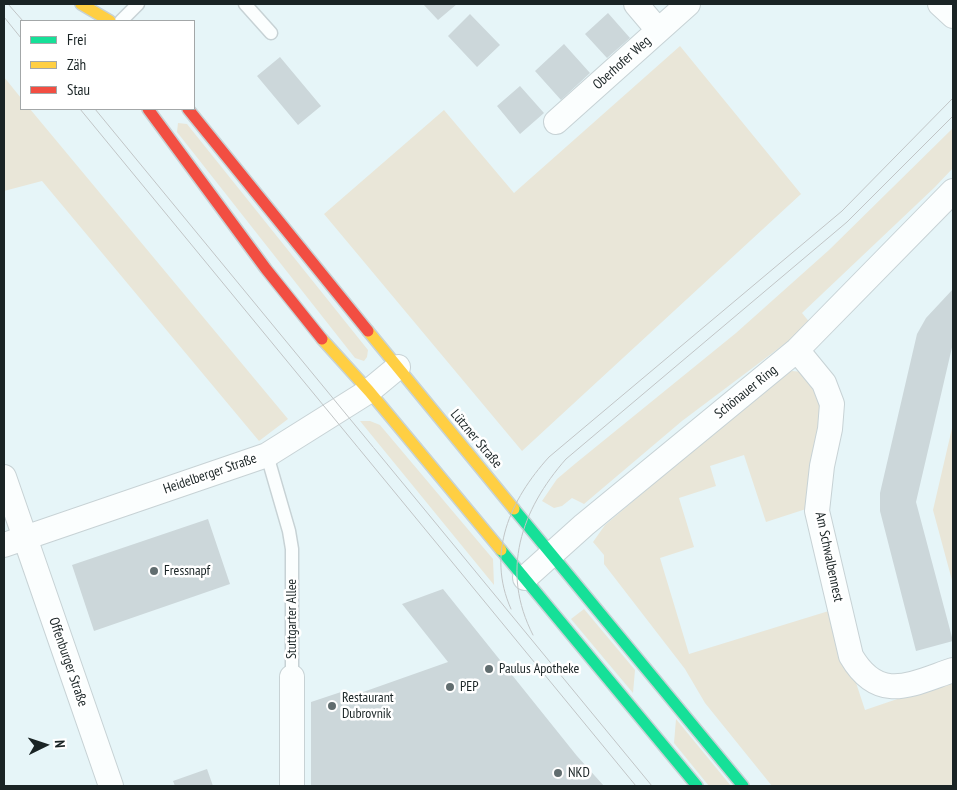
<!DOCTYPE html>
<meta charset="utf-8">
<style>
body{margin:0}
#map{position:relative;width:957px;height:790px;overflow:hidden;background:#e6f5f8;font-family:"PT Sans Narrow",sans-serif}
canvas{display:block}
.frame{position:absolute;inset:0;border:5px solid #1a2425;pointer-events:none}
.legend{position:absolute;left:20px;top:20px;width:175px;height:90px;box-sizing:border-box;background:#fff;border:1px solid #a3a7a8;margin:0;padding:6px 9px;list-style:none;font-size:15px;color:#1a2425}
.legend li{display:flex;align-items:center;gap:10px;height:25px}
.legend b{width:25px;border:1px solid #a3a7a8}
.north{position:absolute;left:20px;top:720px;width:50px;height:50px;-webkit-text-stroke:4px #fff;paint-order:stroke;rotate:86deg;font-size:14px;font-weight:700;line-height:20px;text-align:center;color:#1a2425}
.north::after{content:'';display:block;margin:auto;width:18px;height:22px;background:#1a2425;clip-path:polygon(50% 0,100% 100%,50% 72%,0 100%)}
</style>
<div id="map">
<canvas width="957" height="790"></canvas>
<div class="frame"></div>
<ul class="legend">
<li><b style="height:6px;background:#16e098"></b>Frei</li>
<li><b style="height:6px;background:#ffcf43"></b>Zäh</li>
<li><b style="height:6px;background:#f24e42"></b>Stau</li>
</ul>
<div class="north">N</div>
</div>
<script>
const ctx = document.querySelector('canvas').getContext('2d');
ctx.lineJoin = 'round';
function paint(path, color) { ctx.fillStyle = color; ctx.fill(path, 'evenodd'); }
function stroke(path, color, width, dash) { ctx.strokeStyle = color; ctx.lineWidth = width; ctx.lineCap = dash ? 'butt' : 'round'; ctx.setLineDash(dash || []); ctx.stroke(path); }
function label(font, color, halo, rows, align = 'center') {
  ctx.font = font + ' "PT Sans Narrow",sans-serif'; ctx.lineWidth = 5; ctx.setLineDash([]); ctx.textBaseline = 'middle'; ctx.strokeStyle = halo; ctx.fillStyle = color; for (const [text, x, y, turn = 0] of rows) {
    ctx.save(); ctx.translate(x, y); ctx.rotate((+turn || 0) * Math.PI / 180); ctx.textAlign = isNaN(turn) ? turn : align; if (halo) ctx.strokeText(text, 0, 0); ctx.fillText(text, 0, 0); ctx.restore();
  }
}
paint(new Path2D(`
 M 680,46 L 801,194 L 522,451 L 324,214 L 444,110 L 514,193 Z
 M 4,77 L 21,98 L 21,109 L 30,109 L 288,419 L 259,441 L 42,181 L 4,191 Z
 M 178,123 L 187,124 L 368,350 L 367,357 L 364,361 L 355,358 L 177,132 Z
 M 953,128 L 953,168 L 935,187 L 802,313 L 811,324 L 682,421 L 584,504 L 572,498 L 562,506 L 554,508 L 542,501 L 557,479 L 576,463 L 736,333 L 829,250 Z
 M 792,371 L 803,372 L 823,400 L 806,509 L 766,522 L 744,455 L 710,466 L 716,486 L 679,498 L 694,547 L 660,558 L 689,654 L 832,610 L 865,710 L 953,680 L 953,786 L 772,786 L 705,703 L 685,669 L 604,564 L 604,555 L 593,542 L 605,525 L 779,377 Z
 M 360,421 L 370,421 L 380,425 L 493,559 L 494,585 Z
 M 953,424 L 953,584 L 933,510 Z
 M 584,609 L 635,670 L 633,693 L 571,619 Z
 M 676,719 L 731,786 L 709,786 L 674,743 Z`), '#e9e6d8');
paint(new Path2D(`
 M 423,4 L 457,4 L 438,20 Z
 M 608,13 L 630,38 L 607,58 L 585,34 Z
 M 470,14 L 500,45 L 477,67 L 448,36 Z
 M 564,44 L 590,73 L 561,100 L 535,71 Z
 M 280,57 L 321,106 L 298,125 L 257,76 Z
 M 520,86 L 544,113 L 520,134 L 497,106 Z
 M 953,289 L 953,343 L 916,502 L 953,641 L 916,651 L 880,511 L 880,493 L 917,334 L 926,318 Z
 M 208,519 L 230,584 L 94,631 L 72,565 Z
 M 443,589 L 577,756 L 604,786 L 311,786 L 311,702 L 347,690 L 349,697 L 448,662 L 402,604 Z
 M 207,769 L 213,786 L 175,786 L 173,781 Z`), '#ccd7da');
const lane = new Path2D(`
 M 245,4 L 271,33
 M 121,21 L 138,4
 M 267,455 L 289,531 L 292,549 L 292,677`);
const street = new Path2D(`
 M 636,4 L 658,30
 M 940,4 L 953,16
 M 556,122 L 688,4
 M 797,350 L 824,383 L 832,404 L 830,429 L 822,466 L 817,511 L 851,656 C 879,704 911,684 953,670
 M 4,477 L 111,786
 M 4,545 L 267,455 L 369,391 L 398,367
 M 525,578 L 584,525 L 797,350 L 953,191
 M 292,677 L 292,786`);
const fast = new Path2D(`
 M 514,509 L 743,786
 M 501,550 L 697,786`);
const slow = new Path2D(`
 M 81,4 L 110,21
 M 368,331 L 514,509
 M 322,339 L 369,391 L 501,550`);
const jam = new Path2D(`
 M 148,109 L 266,269 L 322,339
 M 188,109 L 368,331`);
stroke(lane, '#c7d2d5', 15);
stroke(street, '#c7d2d5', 26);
stroke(fast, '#c7d2d5', 14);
stroke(slow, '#c7d2d5', 14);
stroke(jam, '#c7d2d5', 14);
stroke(lane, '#fbfefe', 12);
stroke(street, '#fbfefe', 24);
stroke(fast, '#16e098', 11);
stroke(slow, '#ffcf43', 11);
stroke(jam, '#f24e42', 11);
stroke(new Path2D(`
 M 8,4 L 23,21
 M 4,17 L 21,38
 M 80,109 L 636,786
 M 95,109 L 652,786
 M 511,609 C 486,553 510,500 549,457 L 842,211 L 953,98
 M 533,635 C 500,571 521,510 566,459 L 847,222 L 953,116`), '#c1c5c6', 1);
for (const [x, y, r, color] of [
 [154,571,5,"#616d6f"],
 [489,669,5,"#616d6f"],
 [450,687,5,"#616d6f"],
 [332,706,5,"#616d6f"],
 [558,773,5,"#616d6f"]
]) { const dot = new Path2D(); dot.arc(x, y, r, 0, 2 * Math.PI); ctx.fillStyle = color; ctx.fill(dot); stroke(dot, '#fff', 2); }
label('14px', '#1a2425', '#fff', [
 ["Oberhofer Weg",622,63,-42],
 ["Schönauer Ring",746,392,-39],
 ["Lützner Straße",476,439,50],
 ["Heidelberger Straße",210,474,-19],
 ["Am Schwalbennest",829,557,78],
 ["Stuttgarter Allee",292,619,-90],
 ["Offenburger Straße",68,662,71]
]);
label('14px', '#1a2425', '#fff', [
 ["Fressnapf",164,571],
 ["Paulus Apotheke",499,669],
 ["PEP",460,687],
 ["Restaurant",342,698],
 ["Dubrovnik",342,714],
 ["NKD",568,773]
], 'left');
</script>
